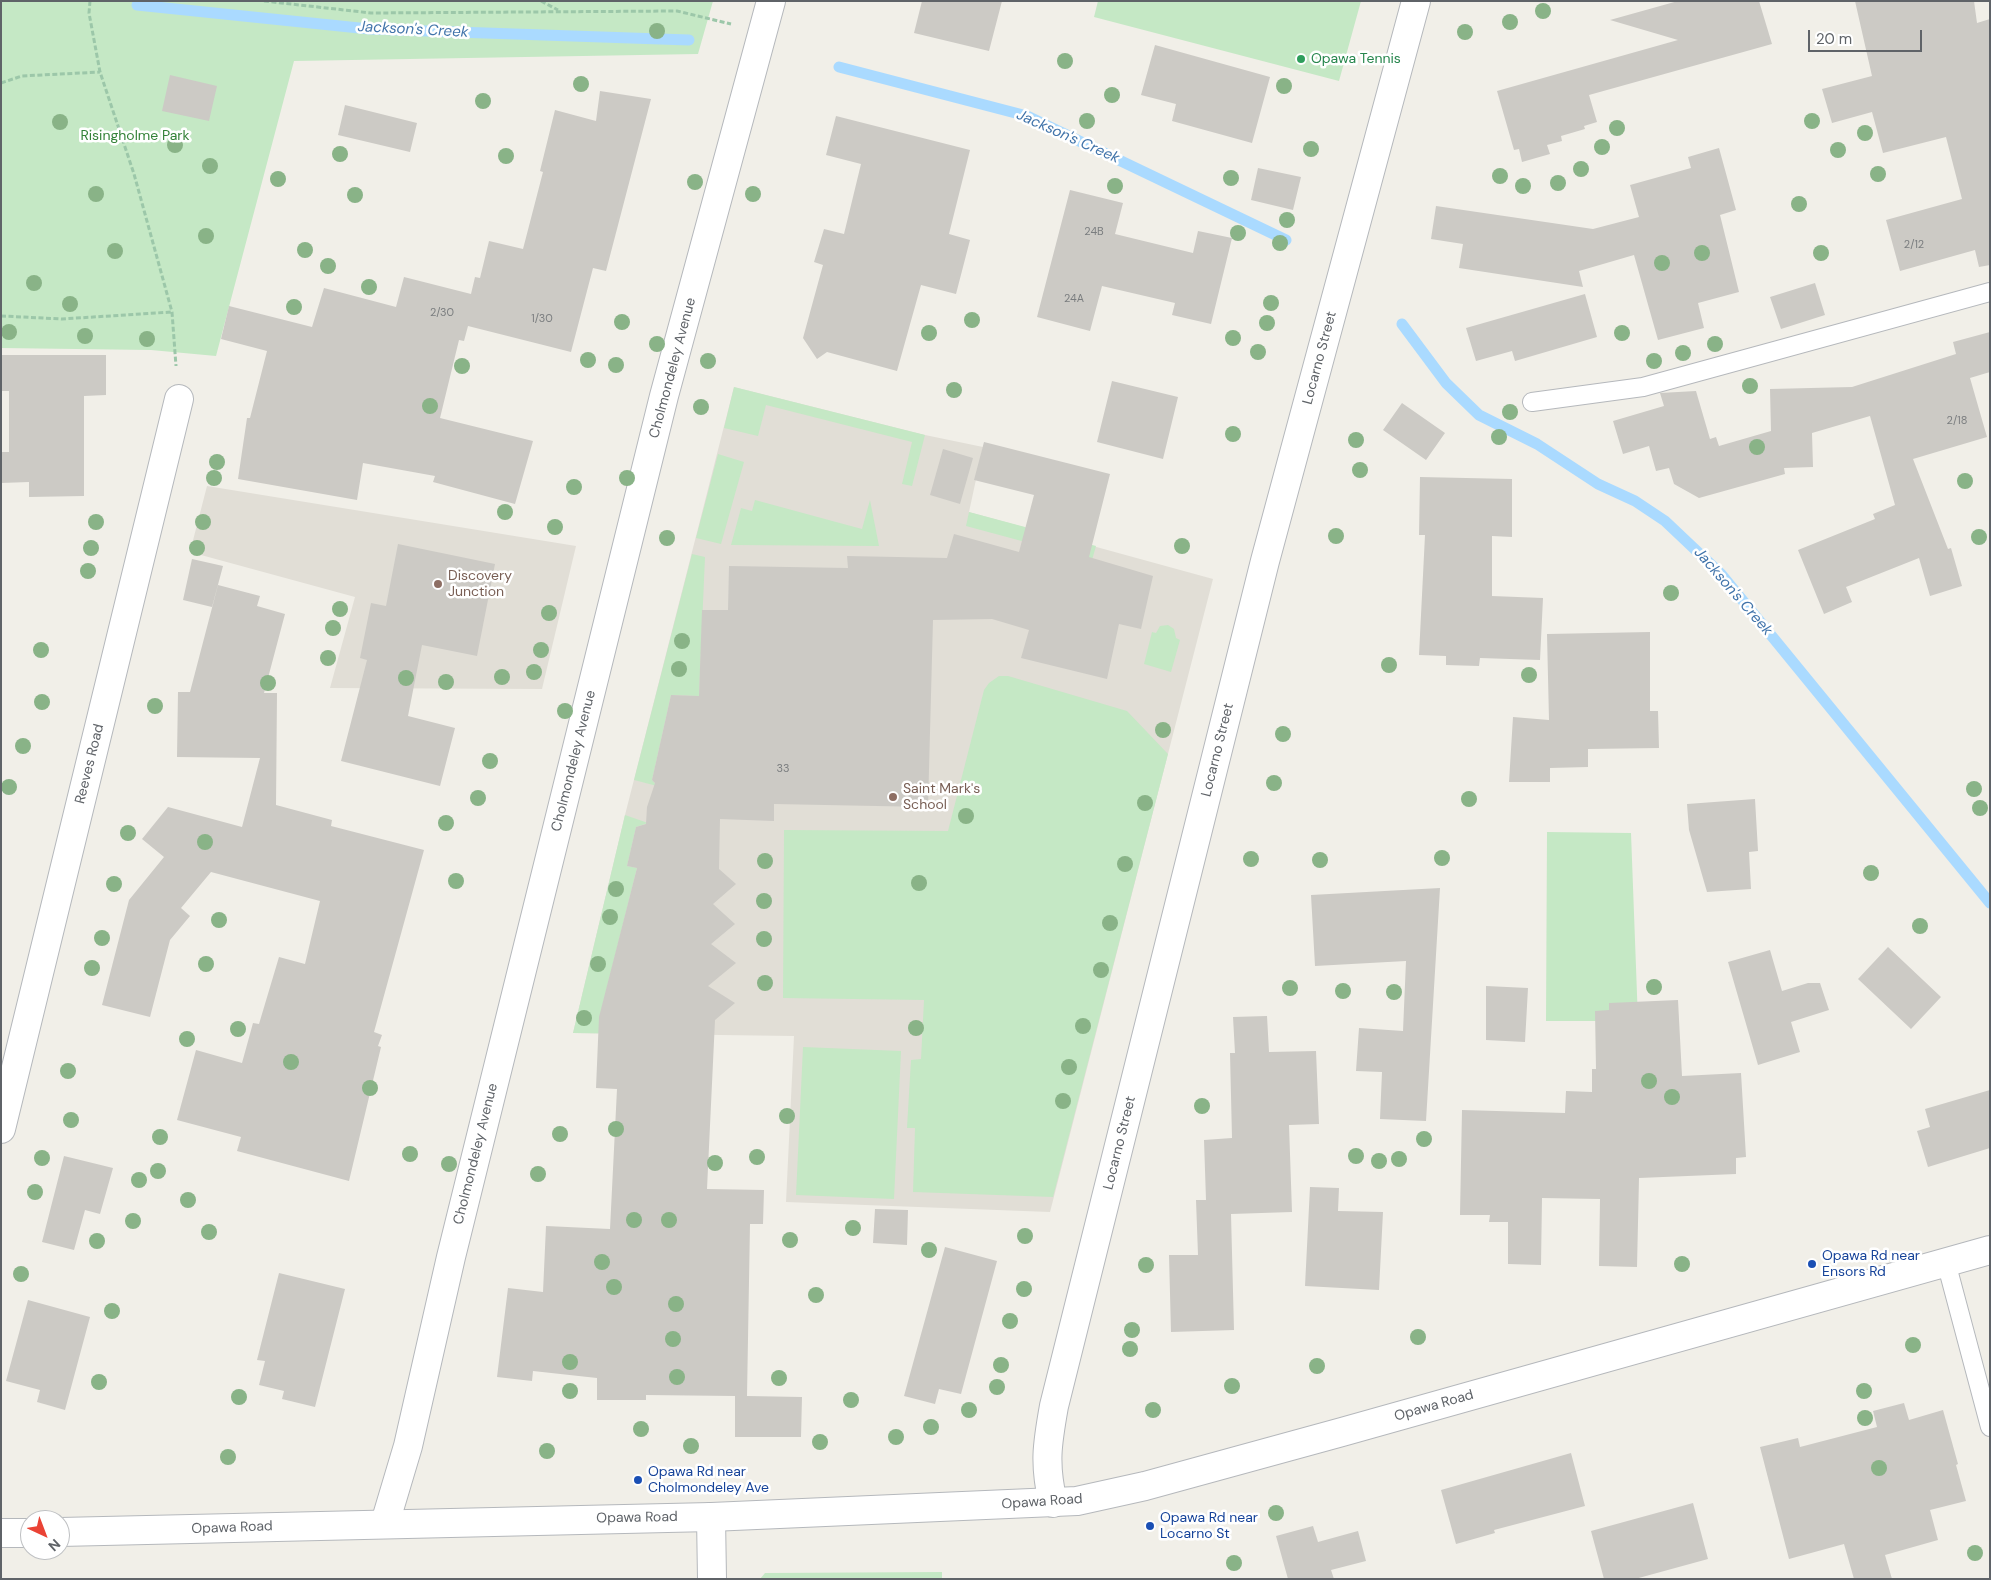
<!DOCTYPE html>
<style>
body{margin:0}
#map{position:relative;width:1991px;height:1580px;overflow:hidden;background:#f1efe8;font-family:"DM Sans",sans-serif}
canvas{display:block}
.frame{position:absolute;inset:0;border:2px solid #5f6368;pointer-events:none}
.north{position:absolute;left:20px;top:1510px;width:50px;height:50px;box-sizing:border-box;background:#fff;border:1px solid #bfc1c3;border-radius:50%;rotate:137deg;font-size:14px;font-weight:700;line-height:20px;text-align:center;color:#5f6368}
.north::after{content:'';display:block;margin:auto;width:18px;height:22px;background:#ea4335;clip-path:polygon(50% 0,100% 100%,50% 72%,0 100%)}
.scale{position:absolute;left:1808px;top:30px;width:114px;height:22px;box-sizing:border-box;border:2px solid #5f6368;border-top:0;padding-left:6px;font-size:15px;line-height:18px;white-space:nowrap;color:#5f6368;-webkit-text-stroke:4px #fff;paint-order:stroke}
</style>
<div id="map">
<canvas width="1991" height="1580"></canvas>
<div class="frame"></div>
<div class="north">N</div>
<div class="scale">20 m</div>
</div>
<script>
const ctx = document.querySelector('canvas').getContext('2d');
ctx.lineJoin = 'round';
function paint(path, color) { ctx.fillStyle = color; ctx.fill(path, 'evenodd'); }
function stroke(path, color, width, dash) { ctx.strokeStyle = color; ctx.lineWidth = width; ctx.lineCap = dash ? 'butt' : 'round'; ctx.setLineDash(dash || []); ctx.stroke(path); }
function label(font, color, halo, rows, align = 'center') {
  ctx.font = font + ' "DM Sans",sans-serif'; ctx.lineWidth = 5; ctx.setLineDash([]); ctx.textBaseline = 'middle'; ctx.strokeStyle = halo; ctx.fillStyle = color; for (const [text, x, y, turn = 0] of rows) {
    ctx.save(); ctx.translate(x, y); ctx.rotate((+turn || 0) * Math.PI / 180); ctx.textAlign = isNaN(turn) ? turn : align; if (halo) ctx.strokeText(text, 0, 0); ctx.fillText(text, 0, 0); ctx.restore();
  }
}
paint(new Path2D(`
 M 734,387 L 925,435 L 983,447 L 969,512 L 1213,579 L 1050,1212 L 786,1202 L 794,1036 L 573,1033 L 625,815 Z
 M 207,486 L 576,546 L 542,689 L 330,688 L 355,597 L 190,552 Z`), '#e1ded6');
paint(new Path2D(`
 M 1,1 L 713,1 L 698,54 L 294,61 L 216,356 L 151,350 L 1,348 Z
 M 1098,1 L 1361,1 L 1339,81 L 1094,17 Z
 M 734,387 L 925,435 L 912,486 L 902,484 L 912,442 L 766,405 L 758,436 L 724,428 Z
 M 718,454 L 744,462 L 721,544 L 696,538 Z
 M 755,500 L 862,529 L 870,500 L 879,546 L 731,545 L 741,508 L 752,511 Z
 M 969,512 L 1096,546 L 1092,560 L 966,526 Z
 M 692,554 L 705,557 L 699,696 L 671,695 L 652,780 L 657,786 L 634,780 Z
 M 1168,625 L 1174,629 L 1176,638 L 1180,640 L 1171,672 L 1144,664 L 1152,632 L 1156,633 L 1160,626 Z
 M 999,676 L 1008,676 L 1127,711 L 1168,754 L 1053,1197 L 913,1192 L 915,1128 L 907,1128 L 911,1060 L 921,1059 L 924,1000 L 783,998 L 784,830 L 948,831 L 984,690 L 989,683 Z
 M 625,815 L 648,823 L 636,827 L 627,866 L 637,868 L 601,1011 L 637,1034 L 573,1033 Z
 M 1547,832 L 1631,833 L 1638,1021 L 1546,1021 Z
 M 803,1047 L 901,1051 L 894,1199 L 796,1195 Z
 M 942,1572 L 942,1579 L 760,1579 L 765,1573 Z`), '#c5e8c5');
stroke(new Path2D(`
 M 137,5 L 369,29 L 689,40
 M 839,67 L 1027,116 L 1286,240
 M 1402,324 L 1446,383 L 1479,415 L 1537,444 L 1598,484 L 1635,501 L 1665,521 L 1721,574 L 1990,903`), '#aadaff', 11);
paint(new Path2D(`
 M 922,1 L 1002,1 L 989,51 L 914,33 Z
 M 1678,1 L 1759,1 L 1772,44 L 1589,95 L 1597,122 L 1584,126 L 1585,129 L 1561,136 L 1562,141 L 1547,145 L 1550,154 L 1522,162 L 1519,149 L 1514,150 L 1497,91 L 1678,40 L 1610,20 Z
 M 1855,1 L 1974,1 L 1977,23 L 1990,19 L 1990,265 L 1979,267 L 1975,250 L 1900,271 L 1886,220 L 1962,199 L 1946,137 L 1883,153 L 1872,112 L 1832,123 L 1822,89 L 1872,76 Z
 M 1155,45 L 1270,77 L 1252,143 L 1172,121 L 1176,104 L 1141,95 Z
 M 170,75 L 217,86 L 209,121 L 162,111 Z
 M 600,91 L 651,99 L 606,271 L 593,268 L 571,352 L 468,326 L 464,341 L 459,340 L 440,418 L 533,441 L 515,504 L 433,482 L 435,476 L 363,463 L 357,500 L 238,479 L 247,418 L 250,418 L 267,351 L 221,339 L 229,306 L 312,327 L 324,288 L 396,307 L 404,277 L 471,294 L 475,277 L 480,278 L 489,241 L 523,249 L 543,172 L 540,171 L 555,110 L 596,121 Z
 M 345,105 L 417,123 L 410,152 L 338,135 Z
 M 836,116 L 970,150 L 949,234 L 970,240 L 956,294 L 921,285 L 897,371 L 827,352 L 817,359 L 803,338 L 823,265 L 814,262 L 824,229 L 844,234 L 861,164 L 826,155 Z
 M 1719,148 L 1736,210 L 1720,215 L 1739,292 L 1698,303 L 1704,328 L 1658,340 L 1634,255 L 1579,271 L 1583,287 L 1459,268 L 1463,244 L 1431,239 L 1436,206 L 1593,229 L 1639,217 L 1630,185 L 1691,168 L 1688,157 Z
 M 1258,168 L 1301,177 L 1293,210 L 1251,200 Z
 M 1070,190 L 1123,203 L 1115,234 L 1193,253 L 1198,231 L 1232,238 L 1211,324 L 1172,315 L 1175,303 L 1102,286 L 1090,331 L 1037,317 Z
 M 1815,283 L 1825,315 L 1781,329 L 1770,297 Z
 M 1585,294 L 1597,337 L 1515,361 L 1512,351 L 1476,361 L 1466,328 Z
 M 1990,332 L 1990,372 L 1970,378 L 1987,437 L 1913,459 L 1948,549 L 1951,548 L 1962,586 L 1930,596 L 1919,558 L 1846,587 L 1852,602 L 1824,614 L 1798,550 L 1875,519 L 1873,514 L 1895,505 L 1870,416 L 1812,433 L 1813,467 L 1784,468 L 1785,474 L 1699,498 L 1674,484 L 1669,468 L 1656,471 L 1649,446 L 1623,454 L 1613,421 L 1664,406 L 1660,393 L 1696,391 L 1710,439 L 1716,437 L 1719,446 L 1771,431 L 1770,389 L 1852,387 L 1956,354 L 1953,342 Z
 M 1,355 L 106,355 L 106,395 L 84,396 L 84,496 L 29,497 L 29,482 L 1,483 L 1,452 L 9,452 L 9,391 L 1,391 Z
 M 1112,381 L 1178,397 L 1163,459 L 1097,442 Z
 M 1402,403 L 1445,433 L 1426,460 L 1383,430 Z
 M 984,442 L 1110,474 L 1089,557 L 1153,576 L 1141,629 L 1119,624 L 1107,679 L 1021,658 L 1029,630 L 992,619 L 933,620 L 928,807 L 774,804 L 774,821 L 720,819 L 719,869 L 736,884 L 713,904 L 735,924 L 711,944 L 736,963 L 708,986 L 735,1003 L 715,1020 L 707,1189 L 764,1190 L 763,1224 L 750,1224 L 747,1396 L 802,1397 L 801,1437 L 735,1437 L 735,1396 L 646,1395 L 646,1400 L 597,1400 L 597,1378 L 533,1371 L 532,1381 L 497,1377 L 508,1288 L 543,1292 L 546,1226 L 610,1229 L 617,1089 L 596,1088 L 599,1017 L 637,868 L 627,866 L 636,827 L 646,824 L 647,807 L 655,783 L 652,780 L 671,695 L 699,696 L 702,610 L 728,610 L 729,566 L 848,568 L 847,556 L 947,558 L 954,534 L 1019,552 L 1034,495 L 974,480 Z
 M 943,449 L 973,458 L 960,504 L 930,495 Z
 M 1420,477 L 1512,479 L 1512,537 L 1492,536 L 1492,596 L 1543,598 L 1540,660 L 1480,658 L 1479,666 L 1446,665 L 1446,656 L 1419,655 L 1425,535 L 1419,535 Z
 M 398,544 L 495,564 L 477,656 L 422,645 L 408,716 L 455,728 L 440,786 L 341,761 L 367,660 L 360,658 L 371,603 L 386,606 Z
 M 192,559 L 223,566 L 212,607 L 183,600 Z
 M 218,585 L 260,596 L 257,606 L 285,614 L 264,693 L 277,693 L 276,805 L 332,820 L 331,826 L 424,850 L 374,1032 L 382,1035 L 378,1046 L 381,1047 L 349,1181 L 237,1151 L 241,1137 L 177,1120 L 196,1050 L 242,1063 L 253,1023 L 259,1024 L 279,957 L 305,964 L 320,901 L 211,872 L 181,908 L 190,916 L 170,940 L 150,1017 L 102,1005 L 129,900 L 164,857 L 142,839 L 168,807 L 242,827 L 260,758 L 177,757 L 178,692 L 190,692 Z
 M 1650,632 L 1650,711 L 1658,711 L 1659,748 L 1588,749 L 1588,767 L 1550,768 L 1550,782 L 1509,782 L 1513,717 L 1549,720 L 1547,634 Z
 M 1755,799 L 1758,851 L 1749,852 L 1751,889 L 1707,892 L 1689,830 L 1687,804 Z
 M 1440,888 L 1426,1121 L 1380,1119 L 1382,1072 L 1356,1071 L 1359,1028 L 1403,1031 L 1406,961 L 1315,966 L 1311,895 Z
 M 1888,947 L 1941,997 L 1911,1029 L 1858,979 Z
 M 1770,950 L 1782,991 L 1808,983 L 1820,983 L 1829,1010 L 1791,1022 L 1800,1052 L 1758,1065 L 1728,962 Z
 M 1486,986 L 1528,988 L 1525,1042 L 1486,1040 Z
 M 1678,1000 L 1682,1076 L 1741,1073 L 1746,1157 L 1736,1158 L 1736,1174 L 1639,1178 L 1637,1267 L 1599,1266 L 1600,1199 L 1542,1198 L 1541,1265 L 1508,1264 L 1508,1222 L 1489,1222 L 1490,1215 L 1460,1215 L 1462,1110 L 1565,1113 L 1566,1091 L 1592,1092 L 1592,1069 L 1596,1069 L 1595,1011 L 1609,1010 L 1609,1003 Z
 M 1267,1016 L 1269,1052 L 1316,1051 L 1319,1124 L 1289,1125 L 1292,1212 L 1231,1214 L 1234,1330 L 1171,1332 L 1169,1255 L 1198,1255 L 1196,1200 L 1206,1200 L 1204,1140 L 1232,1138 L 1230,1053 L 1235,1053 L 1233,1017 Z
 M 1990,1090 L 1990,1148 L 1928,1167 L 1917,1131 L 1930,1127 L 1925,1109 Z
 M 64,1156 L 113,1168 L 100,1214 L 85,1210 L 74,1250 L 42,1242 Z
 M 1310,1187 L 1339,1188 L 1338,1211 L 1383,1212 L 1379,1290 L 1305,1286 Z
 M 875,1209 L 908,1210 L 907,1245 L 873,1243 Z
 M 945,1247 L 997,1261 L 961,1394 L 939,1389 L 935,1404 L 904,1396 Z
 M 279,1273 L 345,1289 L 315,1407 L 282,1399 L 284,1391 L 259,1385 L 265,1361 L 257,1360 Z
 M 28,1300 L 90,1317 L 65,1410 L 37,1402 L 40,1390 L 6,1381 Z
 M 1904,1403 L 1909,1420 L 1943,1410 L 1958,1464 L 1956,1465 L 1966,1501 L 1930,1510 L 1938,1540 L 1885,1555 L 1892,1579 L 1854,1579 L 1844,1544 L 1789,1559 L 1760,1447 L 1798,1438 L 1800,1447 L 1877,1427 L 1873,1411 Z
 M 1571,1453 L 1585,1506 L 1494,1530 L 1495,1533 L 1456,1544 L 1441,1490 Z
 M 1693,1503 L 1708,1559 L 1635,1579 L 1604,1579 L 1591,1531 Z
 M 1313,1526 L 1318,1542 L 1358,1531 L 1366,1561 L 1331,1570 L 1334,1579 L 1288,1579 L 1276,1536 Z`), '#cccac5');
const service = new Path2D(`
 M 1532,402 L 1643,387 L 1990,292
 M 1946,1262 L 1990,1427`);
const minor = new Path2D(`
 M 1,1129 L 179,399
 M 1053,1503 C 1044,1464 1047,1445 1054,1406 L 1265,561 L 1416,1
 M 711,1517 L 712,1579
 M 385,1523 L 408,1446 L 451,1257 L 664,396 L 771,1`);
const tertiary = new Path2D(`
 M 60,1532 L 711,1517 L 1077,1501 L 1145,1486 L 1342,1432 L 1990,1250
 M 1,1533 L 30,1533`);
stroke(service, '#b5b8bc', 20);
stroke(minor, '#b5b8bc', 30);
stroke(tertiary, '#b5b8bc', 30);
stroke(new Path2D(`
 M 90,1 L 89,13 L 100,72 L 134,174 L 172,312 L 176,366
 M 264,1 L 371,13 L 677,11 L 731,24
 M 541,1 L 558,10
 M 1,83 L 22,76 L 100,72
 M 1,316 L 62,319 L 172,312`), '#9cc7a9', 3, [5, 2.5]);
stroke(service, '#fff', 18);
stroke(minor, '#fff', 28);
stroke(tertiary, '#fff', 28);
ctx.fillStyle = '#89b387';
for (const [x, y] of [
 [1543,11],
 [1510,22],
 [657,31],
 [1465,32],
 [1065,61],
 [581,84],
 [1284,86],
 [1112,95],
 [483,101],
 [1087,121],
 [1812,121],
 [60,122],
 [1617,128],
 [1865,133],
 [175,145],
 [1602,147],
 [1311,149],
 [1838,150],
 [340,154],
 [506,156],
 [210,166],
 [1581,169],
 [1878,174],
 [1500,176],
 [1231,178],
 [278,179],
 [695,182],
 [1558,183],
 [1115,186],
 [1523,186],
 [96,194],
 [753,194],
 [355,195],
 [1799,204],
 [1287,220],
 [1238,233],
 [206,236],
 [1280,243],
 [305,250],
 [115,251],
 [1702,253],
 [1821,253],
 [1662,263],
 [328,266],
 [34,283],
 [369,287],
 [1271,303],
 [70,304],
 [294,307],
 [972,320],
 [622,322],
 [1267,323],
 [9,332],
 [929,333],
 [1622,333],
 [85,336],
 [1233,338],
 [147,339],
 [657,344],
 [1715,344],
 [1258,352],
 [1683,353],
 [588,360],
 [708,361],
 [1654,361],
 [616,365],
 [462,366],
 [1750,386],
 [954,390],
 [430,406],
 [701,407],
 [1510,412],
 [1233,434],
 [1499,437],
 [1356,440],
 [1757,447],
 [217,462],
 [1360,470],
 [214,478],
 [627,478],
 [1965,481],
 [574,487],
 [505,512],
 [96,522],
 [203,522],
 [555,527],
 [1336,536],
 [1979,537],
 [667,538],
 [1182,546],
 [91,548],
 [197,548],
 [88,571],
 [1671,593],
 [340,609],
 [549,613],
 [333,628],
 [682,641],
 [41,650],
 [541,650],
 [328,658],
 [1389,665],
 [679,669],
 [534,672],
 [1529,675],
 [502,677],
 [406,678],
 [446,682],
 [268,683],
 [42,702],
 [155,706],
 [565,711],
 [1163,730],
 [1283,734],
 [23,746],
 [490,761],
 [1274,783],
 [9,787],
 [1974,789],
 [478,798],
 [1469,799],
 [1145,803],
 [1980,808],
 [966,816],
 [446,823],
 [128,833],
 [205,842],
 [1442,858],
 [1251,859],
 [1320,860],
 [765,861],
 [1125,864],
 [1871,873],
 [456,881],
 [919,883],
 [114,884],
 [616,889],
 [764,901],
 [610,917],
 [219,920],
 [1110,923],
 [1920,926],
 [102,938],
 [764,939],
 [206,964],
 [598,964],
 [92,968],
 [1101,970],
 [765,983],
 [1654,987],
 [1290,988],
 [1343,991],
 [1394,992],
 [584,1018],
 [1083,1026],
 [916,1028],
 [238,1029],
 [187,1039],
 [291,1062],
 [1069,1067],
 [68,1071],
 [1649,1081],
 [370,1088],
 [1672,1097],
 [1063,1101],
 [1202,1106],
 [787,1116],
 [71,1120],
 [616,1129],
 [560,1134],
 [160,1137],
 [1424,1139],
 [410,1154],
 [1356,1156],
 [757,1157],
 [42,1158],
 [1399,1159],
 [1379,1161],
 [715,1163],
 [449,1164],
 [158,1171],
 [538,1174],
 [139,1180],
 [35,1192],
 [188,1200],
 [634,1220],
 [669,1220],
 [133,1221],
 [853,1228],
 [209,1232],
 [1025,1236],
 [790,1240],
 [97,1241],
 [929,1250],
 [602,1262],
 [1682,1264],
 [1146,1265],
 [21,1274],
 [614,1287],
 [1024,1289],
 [816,1295],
 [676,1304],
 [112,1311],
 [1010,1321],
 [1132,1330],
 [1418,1337],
 [673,1339],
 [1913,1345],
 [1130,1349],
 [570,1362],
 [1001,1365],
 [1317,1366],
 [677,1377],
 [779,1378],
 [99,1382],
 [1232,1386],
 [997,1387],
 [570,1391],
 [1864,1391],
 [239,1397],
 [851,1400],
 [969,1410],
 [1153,1410],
 [1865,1418],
 [931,1427],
 [641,1429],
 [896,1437],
 [820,1442],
 [691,1446],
 [547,1451],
 [228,1457],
 [1879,1468],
 [1276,1513],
 [1975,1553],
 [1234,1563]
]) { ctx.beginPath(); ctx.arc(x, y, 8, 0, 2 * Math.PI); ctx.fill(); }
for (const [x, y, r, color] of [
 [1301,59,5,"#2e9e5b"],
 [438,584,5,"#8d6e63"],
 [893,797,5,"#8d6e63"],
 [1812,1264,5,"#1a4fb4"],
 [638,1480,5,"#1a4fb4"],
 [1150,1526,5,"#1a4fb4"]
]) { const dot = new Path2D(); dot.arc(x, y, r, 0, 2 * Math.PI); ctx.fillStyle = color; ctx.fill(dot); stroke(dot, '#fff', 2); }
label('11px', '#7a7d7f', null, [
 ["24B",1094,232],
 ["2/12",1914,245],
 ["24A",1074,299],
 ["2/30",442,313],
 ["1/30",542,319],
 ["2/18",1957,421],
 ["33",783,769]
]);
label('14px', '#27864d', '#fff', [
 ["Opawa Tennis",1311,59]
], 'left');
label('14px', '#348238', '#fff', [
 ["Risingholme Park",135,136]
]);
label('14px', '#5f6368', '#fff', [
 ["Locarno Street",1320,358,-75],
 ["Cholmondeley Avenue",673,368,-75],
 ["Locarno Street",1218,750,-76],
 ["Cholmondeley Avenue",574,761,-76],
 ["Reeves Road",90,764,-76],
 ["Locarno Street",1120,1143,-76],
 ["Cholmondeley Avenue",476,1154,-76],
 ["Opawa Road",1434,1406,-16],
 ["Opawa Road",1042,1502,-4],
 ["Opawa Road",637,1518,-1],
 ["Opawa Road",232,1528,-2]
]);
label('14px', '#785e54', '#fff', [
 ["Discovery",448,576],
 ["Junction",448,592],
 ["Saint Mark's",903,789],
 ["School",903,805]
], 'left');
label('14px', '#164399', '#fff', [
 ["Opawa Rd near",1822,1256],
 ["Ensors Rd",1822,1272],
 ["Opawa Rd near",648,1472],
 ["Cholmondeley Ave",648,1488],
 ["Opawa Rd near",1160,1518],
 ["Locarno St",1160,1534]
], 'left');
label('italic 15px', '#4174aa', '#fff', [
 ["Jackson's Creek",413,30,3],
 ["Jackson's Creek",1068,137,24],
 ["Jackson's Creek",1733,592,49]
]);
</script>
